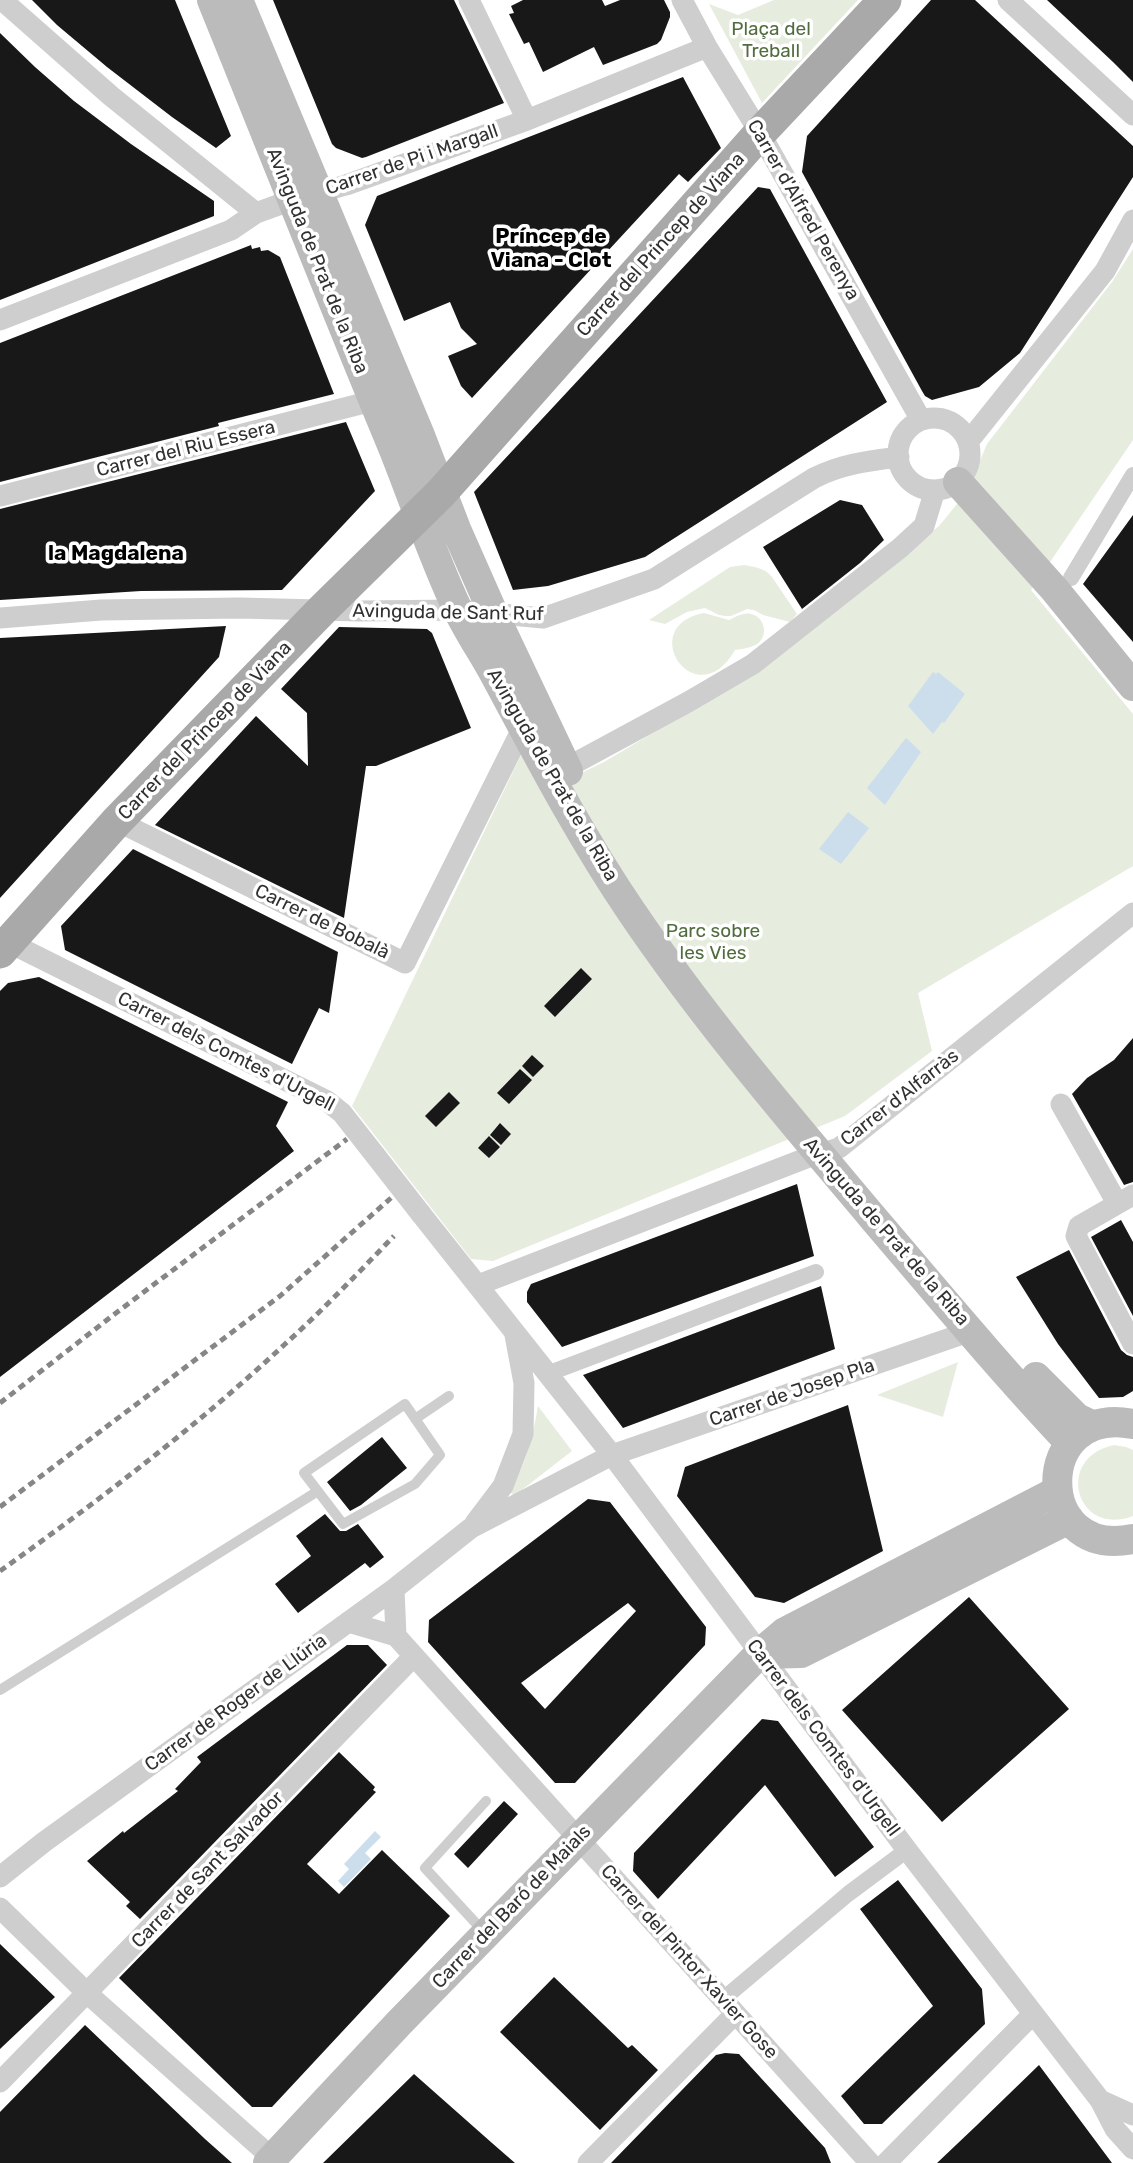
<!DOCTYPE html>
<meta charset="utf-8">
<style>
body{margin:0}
canvas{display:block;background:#fff}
</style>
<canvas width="1133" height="2163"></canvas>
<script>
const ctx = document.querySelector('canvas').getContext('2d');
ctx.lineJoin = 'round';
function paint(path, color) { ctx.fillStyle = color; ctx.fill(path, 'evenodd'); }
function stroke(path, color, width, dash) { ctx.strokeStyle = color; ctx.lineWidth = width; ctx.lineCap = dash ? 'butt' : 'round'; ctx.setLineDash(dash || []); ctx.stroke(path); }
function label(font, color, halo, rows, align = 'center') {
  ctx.font = font + ' Rubik,sans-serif'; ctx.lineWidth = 7; ctx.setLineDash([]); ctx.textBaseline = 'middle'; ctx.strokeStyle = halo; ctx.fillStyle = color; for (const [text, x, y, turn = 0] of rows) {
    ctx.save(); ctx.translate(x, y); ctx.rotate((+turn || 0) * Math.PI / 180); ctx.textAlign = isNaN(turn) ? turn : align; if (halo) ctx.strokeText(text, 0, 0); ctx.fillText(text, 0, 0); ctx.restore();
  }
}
paint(new Path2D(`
 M 774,0 L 858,0 L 762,103 L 709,4 L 738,15 Z
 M 1133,249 L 1133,440 L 1031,590 L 1133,714 L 1133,866 L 918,993 L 932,1051 L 845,1116 L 493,1261 L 471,1259 L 352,1106 L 521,755 L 544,791 L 604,762 L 730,687 L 814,625 L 939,526 L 966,493 L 987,444 L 1112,282 Z
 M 744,565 C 755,567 765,568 772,577 L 797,614 L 790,622 L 763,615 L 754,610 L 747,609 L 731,616 L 725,616 L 719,615 L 705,608 L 687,612 L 665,624 L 649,620 L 730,567 Z
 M 704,613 L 729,620 C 736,617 743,612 751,614 C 765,617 769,636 757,644 C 751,648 741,649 735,650 C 696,718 634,626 704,613 Z
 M 958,1362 L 943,1417 L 877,1395 Z
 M 538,1406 L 572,1451 L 514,1496 L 509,1491 C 526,1465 533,1436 538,1406 Z
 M 1114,1445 L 1126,1447 L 1133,1450 L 1133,1516 C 1077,1538 1053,1458 1114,1445 Z`), '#e6eddf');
paint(new Path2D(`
 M 933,672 L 936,674 L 938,672 L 965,694 L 944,723 L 942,722 L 933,734 L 908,706 Z
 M 906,738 L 921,752 L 885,805 L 867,788 Z
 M 848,812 L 869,828 L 841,864 L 819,849 Z
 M 375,1831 L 381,1837 L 365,1853 L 371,1859 L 344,1887 L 338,1881 L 349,1869 L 344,1864 Z`), '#ccdeec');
paint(new Path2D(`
 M 32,0 L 175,0 L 231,136 L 216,148 L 172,117 L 107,67 L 57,25 Z
 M 273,0 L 454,0 L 504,103 L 366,157 L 362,158 L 336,148 L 332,144 Z
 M 523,0 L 602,0 L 605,6 L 620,0 L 664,0 L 670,12 L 670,17 L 661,40 L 657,44 L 603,65 L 594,47 L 543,72 L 529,42 L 524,44 L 509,14 L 514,13 L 511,6 Z
 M 931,0 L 975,0 L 1133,146 L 1133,177 L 1020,353 L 979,387 L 932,400 L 925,396 L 922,391 L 802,172 L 807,136 Z
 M 1047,0 L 1133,0 L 1133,82 L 1113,62 Z
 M 0,33 L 35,67 L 74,101 L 131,144 L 214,201 L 214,216 L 0,300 Z
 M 683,77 L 721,148 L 688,182 L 679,174 L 472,398 L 461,386 L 448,356 L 477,344 L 461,328 L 450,302 L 404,321 L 365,225 L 377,196 Z
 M 758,187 L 770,189 L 887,402 L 645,557 L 548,586 L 513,590 L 474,492 Z
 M 251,245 L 252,249 L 260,247 L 261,251 L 268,250 L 280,257 L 334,394 L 218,423 L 219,426 L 0,482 L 0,343 Z
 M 346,422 L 375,491 L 282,590 L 141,591 L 0,600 L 0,509 Z
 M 840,500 L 862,505 L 884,540 L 860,563 L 802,609 L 763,547 Z
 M 1133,515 L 1133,642 L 1083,584 Z
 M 226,626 L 219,657 L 0,898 L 0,638 Z
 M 339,627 L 427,629 L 432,633 L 471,728 L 376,766 L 366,766 L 344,918 L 155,825 L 256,716 L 308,766 L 307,713 L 281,689 Z
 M 133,849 L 338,952 L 329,1013 L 319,1008 L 292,1064 L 65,950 L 61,926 Z
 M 581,968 L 592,979 L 555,1017 L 544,1006 Z
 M 39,977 L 288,1102 L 276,1126 L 294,1151 L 0,1377 L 0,991 L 8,983 Z
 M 1133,1038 L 1133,1182 L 1124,1185 L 1072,1094 L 1087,1078 L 1114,1060 Z
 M 532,1055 L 544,1066 L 533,1077 L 522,1066 Z
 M 520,1069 L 532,1080 L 509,1104 L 497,1093 Z
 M 449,1092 L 460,1103 L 436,1127 L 425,1116 Z
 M 500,1123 L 511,1134 L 501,1145 L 490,1135 Z
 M 489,1136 L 500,1147 L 489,1158 L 478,1148 Z
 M 797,1184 L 814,1256 L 562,1347 L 527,1302 L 527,1292 L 531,1284 Z
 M 1121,1220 L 1133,1242 L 1133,1316 L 1091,1237 Z
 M 1069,1250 L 1121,1350 L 1127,1355 L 1133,1357 L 1133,1391 L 1123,1397 L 1099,1398 L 1058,1344 L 1016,1277 Z
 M 821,1286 L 835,1349 L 623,1428 L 583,1375 Z
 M 848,1405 L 883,1551 L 784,1603 L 755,1597 L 677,1496 L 685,1467 Z
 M 382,1437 L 407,1468 L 361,1505 L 350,1511 L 327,1482 Z
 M 588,1499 L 610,1502 L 706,1627 L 705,1645 L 575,1783 L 555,1783 L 428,1642 L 429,1620 ZM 628,1603 L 636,1611 L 545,1709 L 521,1683 Z
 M 325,1514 L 340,1531 L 346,1531 L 358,1524 L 384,1557 L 370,1568 L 365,1563 L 298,1613 L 275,1584 L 311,1556 L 296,1536 Z
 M 969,1597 L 1069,1709 L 942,1822 L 842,1710 Z
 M 347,1645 L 368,1645 L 387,1665 L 140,1919 L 126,1906 L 130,1902 L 87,1861 L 123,1831 L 124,1833 L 178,1791 L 175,1789 L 201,1762 L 197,1757 Z
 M 762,1719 L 778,1721 L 874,1847 L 835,1877 L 765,1785 L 658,1899 L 633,1871 L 634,1853 Z
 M 339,1752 L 375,1787 L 373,1790 L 376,1792 L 307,1864 L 339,1894 L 382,1850 L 450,1916 L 272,2107 L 252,2107 L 119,1978 Z
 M 504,1801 L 518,1814 L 468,1868 L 454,1854 Z
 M 898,1880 L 982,1989 L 985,2024 L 882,2124 L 864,2124 L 841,2096 L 933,2006 L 860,1909 Z
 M 0,1944 L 55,1997 L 0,2049 Z
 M 554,1977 L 628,2048 L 632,2045 L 658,2070 L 600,2130 L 500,2032 Z
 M 85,2025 L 205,2139 L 232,2163 L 0,2163 L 0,2112 Z
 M 725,2053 L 739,2054 L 825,2148 L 831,2163 L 611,2163 L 716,2055 Z
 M 1039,2065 L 1112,2163 L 937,2163 L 976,2126 Z
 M 414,2074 L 492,2143 L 515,2163 L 323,2163 Z`), '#181818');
stroke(new Path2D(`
 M 405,1404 L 440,1455 L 415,1484 L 343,1524 L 304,1473 Z
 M 415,1419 L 449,1396
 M 0,1690 L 318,1491
 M 484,1932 L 425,1868 L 486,1801`), '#cecece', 10);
stroke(new Path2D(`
 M 1071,578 L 1133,475
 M 547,1374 L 816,1272
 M 722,2000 L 848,1894 L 907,1850`), '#cecece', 16);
stroke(new Path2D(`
 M 2,0 L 111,96 L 256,213
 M 469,0 L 527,120
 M 682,0 L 707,47 L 760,133 L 921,420
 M 1008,0 L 1133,115
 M 0,320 L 231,230 L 256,213 L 292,200 L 346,185 L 527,120 L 707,47
 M898 454a36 36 0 1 1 72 0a36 36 0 1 1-72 0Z
 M 968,442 L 1105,271 L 1133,220
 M 0,496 L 372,401
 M 0,618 L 101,610 L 239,608 L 359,611 L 458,610 L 543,618 L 654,579 L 814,478 C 842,464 868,461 899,457
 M 566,768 L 688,702 L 753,664 L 900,548 L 924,526 L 935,490
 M 117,821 L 405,963 L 522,729
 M 0,938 L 327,1101 L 342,1113 L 375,1155
 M 1061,1104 L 1117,1203
 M 1133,1195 L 1079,1226 L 1076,1236 L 1133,1344
 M 421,1214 L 612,1455 L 907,1850 L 1100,2100 L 1115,2129 L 1133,2149
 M 478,1285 L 809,1157 L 839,1148 L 1133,913
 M 475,1523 L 503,1486 L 523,1434 L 524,1383 L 515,1335
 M 394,1589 L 396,1636
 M 348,1622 L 396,1636 L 870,2163
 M 0,1877 L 44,1842 L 394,1589 L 471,1528 L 612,1455 L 971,1331
 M 0,1908 L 88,1994 L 278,2163
 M 0,2082 L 414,1656
 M 1100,2100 L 1133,2115
 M 588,2163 L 735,2014
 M 886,2163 L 1033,2014`), '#cecece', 21);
stroke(new Path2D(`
 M 212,0 C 273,150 332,301 394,450 C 415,503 433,557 457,608 C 468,631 483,653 495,675 C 538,755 580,836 631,911 C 704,1019 790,1119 874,1219 C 938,1294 1002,1371 1070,1443
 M 238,0 L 419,433 L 456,529 L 494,615 L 568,771
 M 958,482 L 1055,590 L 1133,686
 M 1036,1377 L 1077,1418 L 1094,1426
 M 1133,1424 C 1032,1404 1032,1560 1133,1539
 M 759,1654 L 801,1653 L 1069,1519
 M 268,2163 L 399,2023 L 759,1654 L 785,1632 L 1057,1491`), '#bbb', 30);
stroke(new Path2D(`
 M 0,952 L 117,821 L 322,610 L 441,493 L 760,133 L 885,0`), '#a9a9a9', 33);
stroke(new Path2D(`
 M 0,1403 L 116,1313 L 347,1139
 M 0,1507 L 280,1296 L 391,1198
 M 0,1571 C 97,1502 197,1426 284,1345 C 322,1311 358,1273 394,1236`), '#868686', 5, [7, 5]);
stroke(new Path2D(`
 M 375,1155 L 421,1214`), '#cecece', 21);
label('19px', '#516c3e', '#fff', [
 ["Plaça del",771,30],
 ["Treball",771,52],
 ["Parc sobre",713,932],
 ["les Vies",713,954]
]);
label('19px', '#313131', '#fff', [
 ["Carrer de Pi i Margall",412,160,-19],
 ["Carrer d'Alfred Perenya",803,210,60],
 ["Carrer del Princep de Viana",661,245,-48],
 ["Avinguda de Prat de la Riba",317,261,68],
 ["Carrer del Riu Essera",186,449,-14],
 ["Avinguda de Sant Ruf",448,613,1],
 ["Carrer del Princep de Viana",205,731,-46],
 ["Avinguda de Prat de la Riba",552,775,60],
 ["Carrer de Bobalà",322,922,26],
 ["Carrer dels Comtes d'Urgell",226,1052,27],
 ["Carrer d'Alfarràs",900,1098,-38],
 ["Avinguda de Prat de la Riba",886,1232,49],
 ["Carrer de Josep Pla",792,1393,-19],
 ["Carrer de Roger de Llúria",236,1703,-36],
 ["Carrer dels Comtes d'Urgell",823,1738,53],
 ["Carrer de Sant Salvador",208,1870,-46],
 ["Carrer del Baró de Maials",512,1907,-46],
 ["Carrer del Pintor Xavier Gose",689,1962,48]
]);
label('bold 21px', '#000', '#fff', [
 ["Príncep de",551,237],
 ["Viana - Clot",551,261],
 ["la Magdalena",116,554]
]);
</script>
